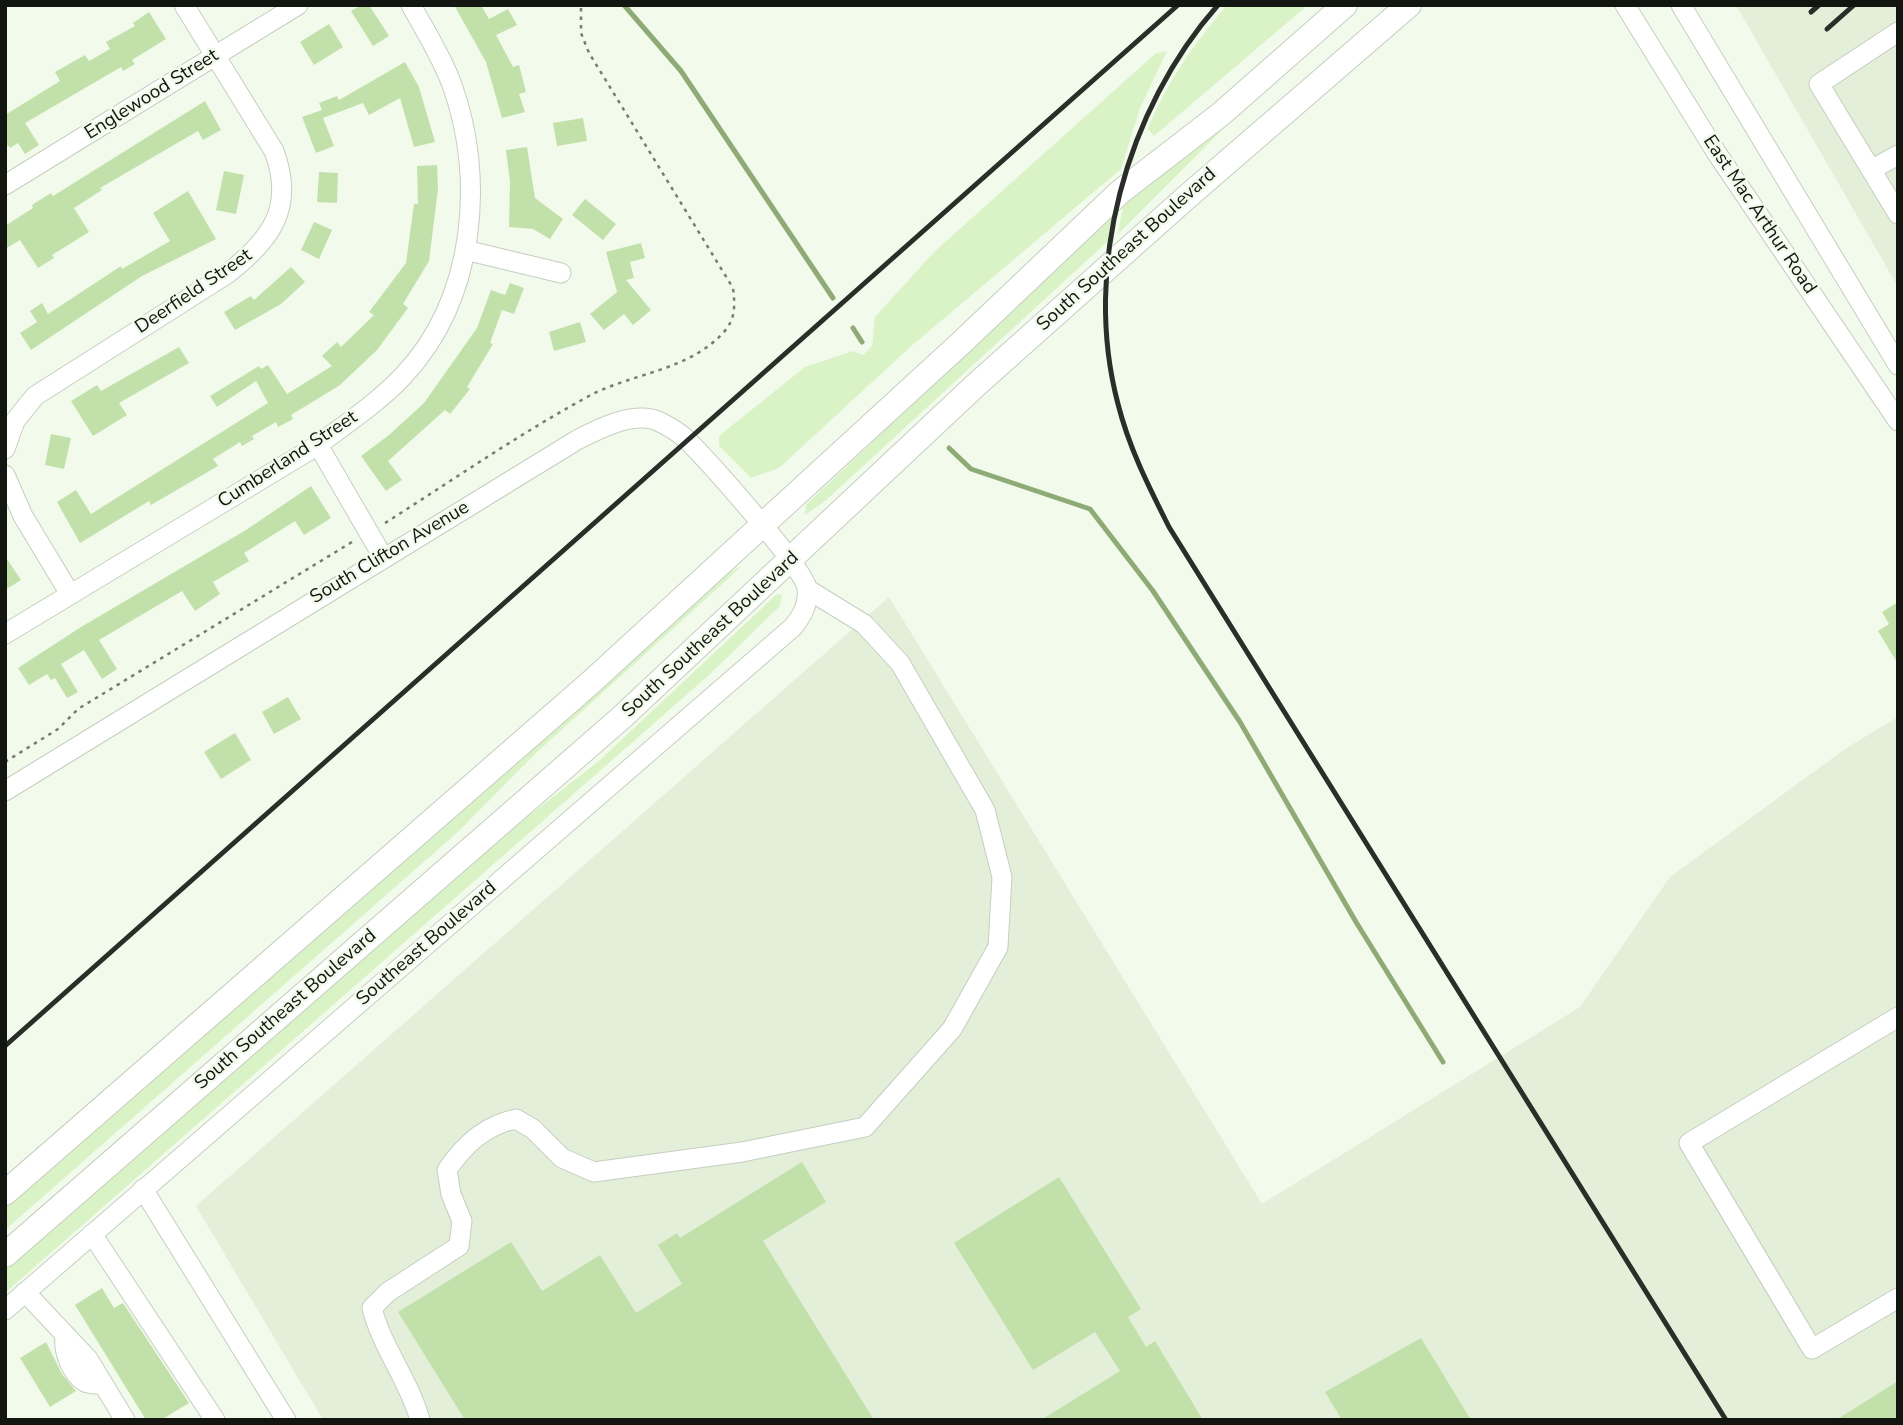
<!DOCTYPE html>
<style>
body{margin:0}
#map{position:relative;width:1903px;height:1425px;overflow:hidden;background:#f1faeb;font-family:"Nunito Sans",sans-serif}
canvas{display:block}
.frame{position:absolute;inset:0;border:7px solid #121510;pointer-events:none}
</style>
<div id="map">
<canvas width="1903" height="1425"></canvas>
<div class="frame"></div>
</div>
<script>
const ctx = document.querySelector('canvas').getContext('2d');
ctx.lineJoin = 'round';
function paint(path, color) { ctx.fillStyle = color; ctx.fill(path, 'evenodd'); }
function stroke(path, color, width, dash) { ctx.strokeStyle = color; ctx.lineWidth = width; ctx.lineCap = dash ? 'butt' : 'round'; ctx.setLineDash(dash || []); ctx.stroke(path); }
function label(font, color, halo, rows, align = 'center') {
  ctx.font = font + ' "Nunito Sans",sans-serif'; ctx.lineWidth = 5; ctx.setLineDash([]); ctx.textBaseline = 'middle'; ctx.strokeStyle = halo; ctx.fillStyle = color; for (const [text, x, y, turn = 0] of rows) {
    ctx.save(); ctx.translate(x, y); ctx.rotate((+turn || 0) * Math.PI / 180); ctx.textAlign = isNaN(turn) ? turn : align; if (halo) ctx.strokeText(text, 0, 0); ctx.fillText(text, 0, 0); ctx.restore();
  }
}
paint(new Path2D(`
 M 1736,5 L 1898,5 L 1898,287 Z
 M 889,597 L 1262,1204 L 1580,1007 L 1670,877 L 1845,749 L 1898,717 L 1898,1420 L 323,1420 L 196,1206 Z`), '#e3efd9');
paint(new Path2D(`
 M 1227,5 L 1308,5 L 1154,136 L 1148,129 C 1166,83 1195,43 1227,5 Z
 M 1167,51 L 1140,108 L 1121,169 L 909,348 L 779,468 L 751,478 L 719,446 L 719,436 L 805,367 L 853,351 L 863,355 L 872,346 L 875,317 L 934,252 L 1155,54 Z
 M 1247,105 L 1118,234 L 1123,207 L 1224,118 Z
 M 1112,215 L 1108,241 L 824,502 L 805,515 L 806,505 Z
 M 742,566 L 536,753 L 460,830 L 5,1230 L 5,1205 L 718,578 Z
 M 782,594 L 780,606 L 709,675 L 5,1293 L 5,1269 L 513,828 L 599,761 L 776,595 Z`), '#d9f3c6');
stroke(new Path2D(`
 M 624,5 L 681,71 L 833,298
 M 853,328 L 862,342
 M 949,448 L 971,469 L 1090,509 L 1153,591 L 1240,722 L 1356,922 L 1443,1062`), '#8eab76', 5);
paint(new Path2D(`
 M 361,5 L 369,5 L 389,36 L 373,46 L 351,11 Z
 M 454,5 L 481,5 L 489,19 L 508,9 L 517,25 L 496,35 L 513,67 L 519,65 L 526,92 L 519,94 L 525,112 L 502,118 L 486,62 Z
 M 149,12 L 166,39 L 132,60 L 135,64 L 123,71 L 121,67 L 25,123 L 39,145 L 25,154 L 18,143 L 10,148 L 5,142 L 5,115 L 60,81 L 55,72 L 85,55 L 89,61 L 110,49 L 106,42 L 135,26 L 133,23 Z
 M 329,24 L 343,47 L 314,65 L 300,42 Z
 M 405,62 L 419,87 L 435,142 L 414,147 L 400,98 L 369,115 L 363,103 L 323,118 L 334,146 L 316,153 L 302,117 L 322,110 L 319,103 L 337,96 L 339,100 Z
 M 205,101 L 221,130 L 203,140 L 198,131 L 100,188 L 102,190 L 74,208 L 89,232 L 52,255 L 54,258 L 38,268 L 20,240 L 5,249 L 5,226 L 33,208 L 32,205 L 51,193 L 53,196 Z
 M 583,118 L 587,141 L 557,146 L 553,123 Z
 M 527,147 L 535,198 L 563,219 L 550,239 L 533,229 L 509,227 L 510,182 L 506,150 Z
 M 437,165 L 438,189 L 429,261 L 403,304 L 408,308 L 377,350 L 340,385 L 291,415 L 293,419 L 278,427 L 276,422 L 252,436 L 254,439 L 242,446 L 240,442 L 213,459 L 218,466 L 151,505 L 149,501 L 80,543 L 57,502 L 76,490 L 91,514 L 268,403 L 256,381 L 217,407 L 210,396 L 259,366 L 261,369 L 268,365 L 287,394 L 332,366 L 322,356 L 337,342 L 341,347 L 374,315 L 369,312 L 406,263 L 414,204 L 418,204 L 417,166 Z
 M 224,171 L 244,175 L 236,214 L 216,210 Z
 M 319,172 L 338,173 L 337,203 L 317,202 Z
 M 188,191 L 216,239 L 142,276 L 31,350 L 20,333 L 37,322 L 30,311 L 42,303 L 48,314 L 121,266 L 122,269 L 170,241 L 153,213 Z
 M 585,199 L 616,224 L 603,240 L 572,215 Z
 M 314,222 L 332,230 L 319,259 L 301,250 Z
 M 641,243 L 645,258 L 630,262 L 634,278 L 626,280 L 651,310 L 633,325 L 624,314 L 604,330 L 590,314 L 617,292 L 606,252 Z
 M 291,267 L 305,282 L 281,304 L 235,330 L 224,312 L 251,296 L 254,300 Z
 M 510,283 L 524,288 L 514,314 L 502,310 L 490,343 L 493,344 L 467,387 L 470,389 L 450,414 L 445,410 L 388,461 L 402,480 L 386,491 L 361,456 L 389,435 L 424,403 L 477,328 L 491,290 L 505,295 Z
 M 580,322 L 586,342 L 554,351 L 549,332 Z
 M 179,347 L 189,363 L 119,403 L 127,415 L 93,436 L 71,401 L 97,385 L 101,391 Z
 M 51,434 L 71,438 L 64,469 L 45,465 Z
 M 311,486 L 331,518 L 304,535 L 295,521 L 244,553 L 249,561 L 213,582 L 220,594 L 195,611 L 182,591 L 99,640 L 117,669 L 102,679 L 84,650 L 61,664 L 78,692 L 67,698 L 55,678 L 51,680 L 47,674 L 29,685 L 18,668 L 81,627 L 246,530 Z
 M 5,556 L 21,580 L 5,590 Z
 M 1898,602 L 1898,664 L 1878,631 L 1889,624 L 1882,612 Z
 M 288,697 L 301,719 L 274,734 L 262,712 Z
 M 235,733 L 251,760 L 221,779 L 204,752 Z
 M 802,1162 L 826,1202 L 763,1241 L 874,1420 L 465,1420 L 398,1312 L 511,1242 L 542,1291 L 600,1255 L 636,1313 L 682,1284 L 658,1245 L 677,1233 L 680,1238 Z
 M 1059,1177 L 1141,1309 L 1128,1317 L 1146,1347 L 1155,1341 L 1203,1420 L 1041,1420 L 1120,1371 L 1095,1332 L 1033,1370 L 954,1243 Z
 M 102,1288 L 114,1308 L 123,1303 L 189,1403 L 161,1420 L 146,1420 L 75,1305 Z
 M 1421,1338 L 1471,1420 L 1342,1420 L 1325,1392 Z
 M 46,1342 L 62,1374 L 76,1391 L 50,1407 L 20,1358 Z
 M 1898,1381 L 1898,1420 L 1836,1420 Z`), '#c2e1aa');
const minor = new Path2D(`
 M 1625,5 L 1716,152 L 1898,421
 M 1681,5 L 1898,365
 M 1898,32 L 1819,84 L 1898,214
 M 1871,170 L 1898,155
 M 5,185 L 298,5
 M 465,250 L 561,273
 M 318,445 L 383,557
 M 5,449 L 15,421 L 35,396 L 227,274 C 272,239 295,207 274,151 L 184,5
 M 5,475 L 23,516 L 70,594
 M 5,634 L 318,445 C 347,423 379,402 404,375 C 475,299 486,179 452,85 C 442,57 425,31 411,5
 M 5,791 L 577,440 C 598,429 633,411 658,421 C 668,426 682,434 689,442 C 709,462 803,567 807,588 C 809,604 802,616 793,627 L 5,1310
 M 1898,1017 L 1689,1143 L 1812,1349 L 1898,1298
 M 143,1189 L 286,1420
 M 92,1234 L 215,1420
 M 25,1292 L 88,1359 L 125,1420
 M 65,1337 C 63,1350 71,1374 85,1382 C 89,1384 98,1384 102,1385
 M 420,1420 C 409,1380 382,1348 372,1308 L 388,1292 L 459,1246 L 462,1221 L 451,1194 L 447,1170 C 464,1145 485,1125 516,1119 L 533,1129 L 562,1158 L 594,1172 L 742,1152 L 865,1127 L 952,1029 L 998,947 L 1002,877 L 985,810 L 900,663 L 864,624 L 807,589`);
const major = new Path2D(`
 M 5,1193 L 589,684 L 961,343 L 1120,192 L 1221,114 L 1345,5
 M 5,1255 L 621,718 L 977,384 L 1188,196 L 1409,5`);
stroke(minor, '#c6cec0', 21);
stroke(major, '#c6cec0', 26);
stroke(new Path2D(`
 M 385,523 C 453,480 519,434 589,396 C 632,373 688,371 723,333 C 736,319 735,305 733,288 L 589,53 L 581,33 L 581,5
 M 5,762 L 58,729 L 78,709 L 352,542`), '#777c73', 2.5, [3.5, 5]);
stroke(minor, '#fff', 19);
stroke(major, '#fff', 24);
stroke(new Path2D(`
 M 1218,5 C 1126,109 1082,269 1118,404 C 1129,448 1149,487 1169,527 L 1726,1420
 M 1811,12 L 1819,5
 M 1827,29 L 1854,5
 M 5,1046 L 1178,5`), '#2a2e28', 5);
label('19px', '#121510', '#f1faeb', [
 ["Englewood Street",152,95,-32],
 ["East Mac Arthur Road",1759,215,56],
 ["South Southeast Boulevard",1127,250,-42],
 ["Deerfield Street",194,292,-34],
 ["Cumberland Street",288,460,-33],
 ["South Clifton Avenue",390,553,-31],
 ["South Southeast Boulevard",711,635,-43],
 ["Southeast Boulevard",427,944,-41],
 ["South Southeast Boulevard",286,1010,-41]
]);
</script>
